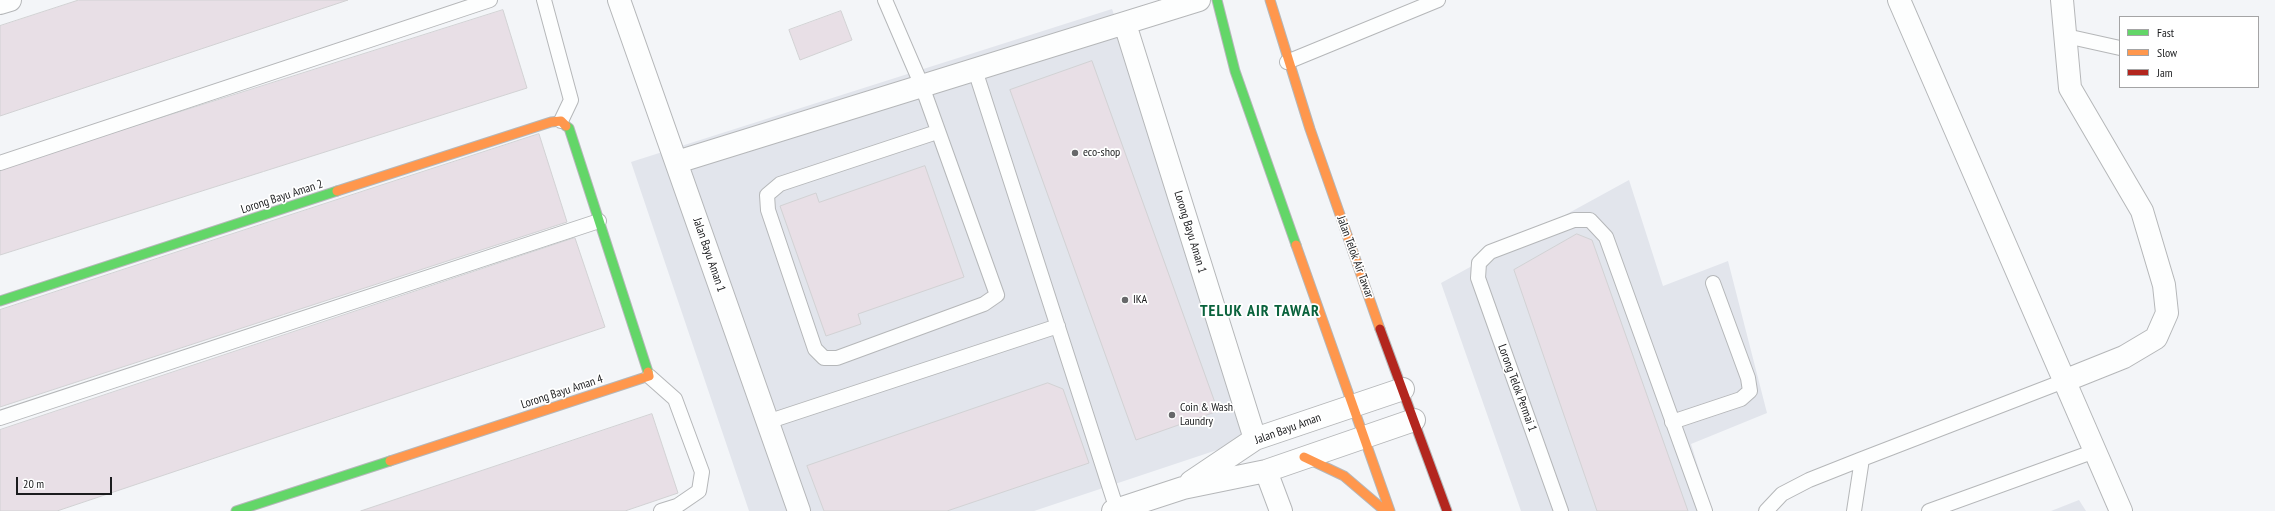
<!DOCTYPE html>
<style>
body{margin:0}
#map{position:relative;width:2275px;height:511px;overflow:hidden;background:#f3f5f8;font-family:"PT Sans Narrow",sans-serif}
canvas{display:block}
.legend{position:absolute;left:2119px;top:16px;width:140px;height:72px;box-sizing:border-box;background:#fff;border:1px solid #a4a4a5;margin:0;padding:5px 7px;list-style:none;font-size:12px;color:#1b1c1e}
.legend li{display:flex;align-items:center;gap:8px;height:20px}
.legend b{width:20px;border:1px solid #a4a4a5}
.scale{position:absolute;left:16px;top:477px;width:96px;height:18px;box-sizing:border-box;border:2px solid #1b1c1e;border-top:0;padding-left:5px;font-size:12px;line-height:14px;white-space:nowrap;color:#1b1c1e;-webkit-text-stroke:3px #fff;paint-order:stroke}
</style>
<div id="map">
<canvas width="2275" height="511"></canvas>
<ul class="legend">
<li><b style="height:5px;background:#63d668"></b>Fast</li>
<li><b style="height:5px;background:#ff974d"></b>Slow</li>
<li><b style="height:5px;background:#b3261e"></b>Jam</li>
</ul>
<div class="scale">20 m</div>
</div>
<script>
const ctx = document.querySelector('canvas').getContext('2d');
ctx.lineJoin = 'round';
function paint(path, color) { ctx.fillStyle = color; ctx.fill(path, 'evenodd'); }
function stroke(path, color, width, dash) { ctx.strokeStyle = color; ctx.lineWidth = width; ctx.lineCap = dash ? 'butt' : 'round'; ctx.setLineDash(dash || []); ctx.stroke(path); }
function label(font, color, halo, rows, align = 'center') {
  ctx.font = font + ' "PT Sans Narrow",sans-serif'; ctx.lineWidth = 3.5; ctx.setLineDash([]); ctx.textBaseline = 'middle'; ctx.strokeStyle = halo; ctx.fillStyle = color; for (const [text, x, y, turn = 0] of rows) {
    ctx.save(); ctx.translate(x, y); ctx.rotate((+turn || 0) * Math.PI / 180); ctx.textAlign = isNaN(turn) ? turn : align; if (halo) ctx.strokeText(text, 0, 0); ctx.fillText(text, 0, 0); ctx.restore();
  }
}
paint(new Path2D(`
 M 1112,9 L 1262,435 L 1034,511 L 749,511 L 631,162 Z
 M 1629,180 L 1663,286 L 1728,261 L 1767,413 L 1691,444 L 1712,511 L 1521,511 L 1441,283 Z
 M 2079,500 L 2086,511 L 2051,511 Z`), '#e2e5ec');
const building = new Path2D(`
 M 79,0 L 348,0 L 0,116 L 0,26 Z
 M 503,10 L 527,88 L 0,255 L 0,169 Z
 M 841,11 L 852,40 L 800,60 L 789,30 Z
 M 1092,61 L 1218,411 L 1136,440 L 1010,90 Z
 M 539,134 L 567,222 L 0,407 L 0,310 Z
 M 925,166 L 964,277 L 858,314 L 861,324 L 826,336 L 780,206 L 816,193 L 819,202 Z
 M 1577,234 L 1592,240 L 1688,511 L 1597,511 L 1514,270 Z
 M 575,238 L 605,327 L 57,511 L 0,511 L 0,430 Z
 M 1048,383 L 1063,389 L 1089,463 L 947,511 L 824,511 L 807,466 Z
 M 652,414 L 678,493 L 625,511 L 361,511 Z`);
paint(building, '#e8dfe6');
stroke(building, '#d2d2d4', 1);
const lane = new Path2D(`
 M 544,0 L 571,100 L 561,121
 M 885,0 L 922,86 L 997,295 L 984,304 L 837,358 L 824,358 L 815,349 L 768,210 L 767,195 L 780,184 L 937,132
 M 2066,36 L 2120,48
 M 1287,62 L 1438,0
 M 975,70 L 1117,510
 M 0,163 L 490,0
 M 649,376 L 675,399 L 702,472 L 699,491 L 677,506 L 661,511
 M 0,418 L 599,221
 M 767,422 L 1058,326
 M 1672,422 L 1741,399 L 1750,391 L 1748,378 L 1713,283
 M 1561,511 L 1478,278 L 1479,263 L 1490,252 L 1574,220 L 1590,220 L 1606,237 L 1705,511
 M 1766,511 L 1782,494 L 1809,480 L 1862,459
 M 1854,511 L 1862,459 L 2064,381
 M 1929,511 L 2095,451`);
const street = new Path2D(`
 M 619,0 L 799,511
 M 1899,0 L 2121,511
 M 2062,0 L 2070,88 L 2142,211 L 2164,285 L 2167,313 L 2156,338 L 2124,357 L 2064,381
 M 0,3 L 10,0
 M 1125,24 L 1255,439
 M 677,162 L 1199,0
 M 1266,471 L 1281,511
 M 1191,482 L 1255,439 L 1403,389
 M 1113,511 L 1183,488 L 1266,471 L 1414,420`);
const fast = new Path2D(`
 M 1217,0 L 1235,71 L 1296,245
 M 566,126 L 569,128 L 648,372
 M 0,301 L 337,191
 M 236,511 L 390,461`);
const slow = new Path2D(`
 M 1270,0 L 1310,129 L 1380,329
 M 337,191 L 551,122 L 561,121 L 566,126
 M 1296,245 L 1390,511
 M 1304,457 L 1344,476 L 1385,511
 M 390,461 L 649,376 L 648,372`);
const jam = new Path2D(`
 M 1380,329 L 1447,511`);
stroke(lane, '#b5b7b9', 16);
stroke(street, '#b5b7b9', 24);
stroke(fast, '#b5b7b9', 11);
stroke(slow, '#b5b7b9', 11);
stroke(jam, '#b5b7b9', 11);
stroke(lane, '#fdfefe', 14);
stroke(street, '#fdfefe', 22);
stroke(fast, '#63d668', 9);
stroke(slow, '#ff974d', 9);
stroke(jam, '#b3261e', 9);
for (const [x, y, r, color] of [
 [1075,153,4,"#67686a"],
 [1125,300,4,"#67686a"],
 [1172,415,4,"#67686a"]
]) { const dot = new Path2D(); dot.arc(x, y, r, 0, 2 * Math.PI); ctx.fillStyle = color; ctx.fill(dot); stroke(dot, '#fff', 1.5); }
label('12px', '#1b1c1e', '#fff', [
 ["eco-shop",1083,153],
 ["IKA",1133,300],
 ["Coin & Wash",1180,408],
 ["Laundry",1180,422]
], 'left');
label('12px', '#1b1c1e', '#fff', [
 ["Lorong Bayu Aman 2",282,197,-18],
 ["Lorong Bayu Aman 1",1190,232,73],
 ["Jalan Bayu Aman 1",709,255,71],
 ["Jalan Telok Air Tawar",1355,257,70],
 ["Lorong Telok Permai 1",1517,388,70],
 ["Lorong Bayu Aman 4",562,392,-18],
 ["Jalan Bayu Aman",1288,429,-20]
]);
ctx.letterSpacing = '1px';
label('bold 16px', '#09623c', '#fff', [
 ["TELUK AIR TAWAR",1260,311]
]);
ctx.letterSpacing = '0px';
</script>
